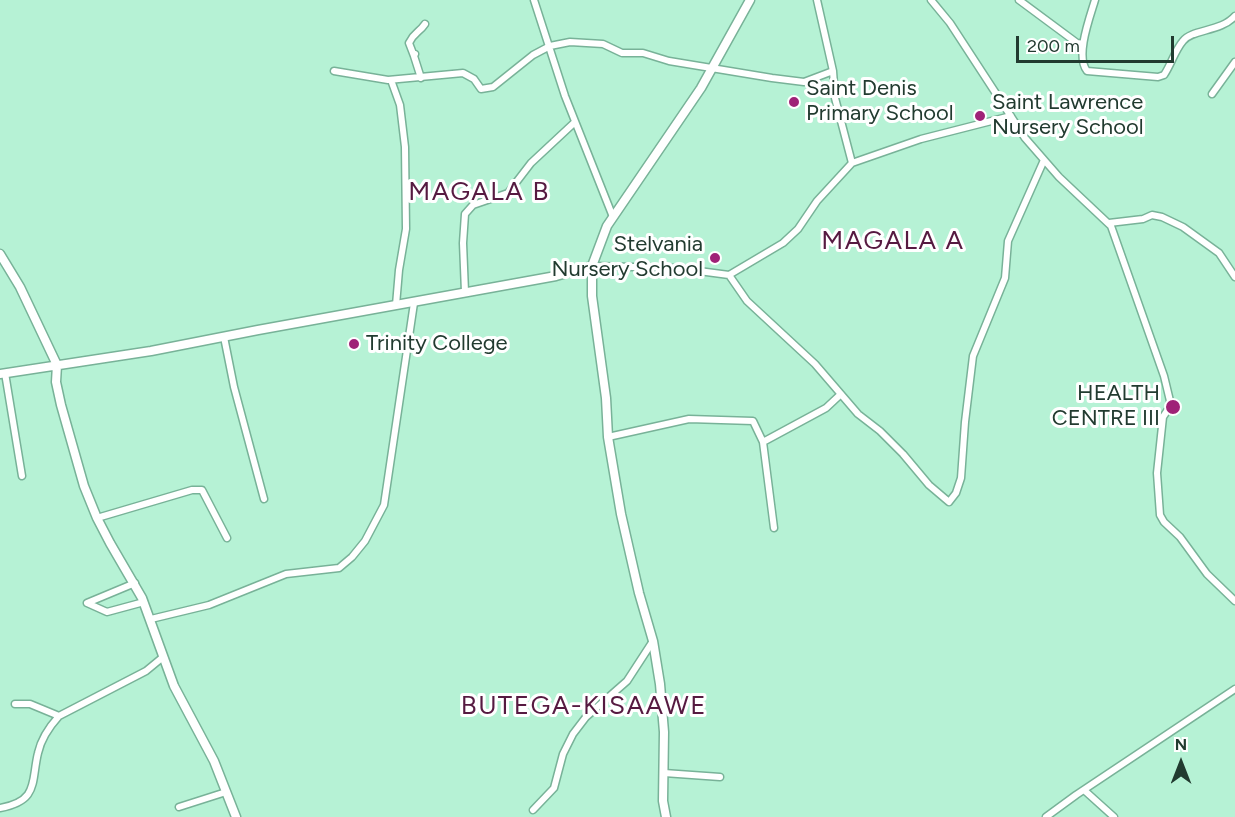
<!DOCTYPE html>
<style>
body{margin:0}
#map{position:relative;width:1235px;height:817px;overflow:hidden;background:#b6f2d5;font-family:Figtree,sans-serif}
canvas{display:block}
.north{position:absolute;left:1151px;top:733px;width:60px;height:60px;-webkit-text-stroke:4px #fff;paint-order:stroke;rotate:0deg;font-size:16px;font-weight:700;line-height:24px;text-align:center;color:#223b30}
.north::after{content:'';display:block;margin:auto;width:21px;height:27px;background:#223b30;clip-path:polygon(50% 0,100% 100%,50% 72%,0 100%)}
.scale{position:absolute;left:1016px;top:36px;width:158px;height:27px;box-sizing:border-box;border:3px solid #223b30;border-top:0;padding-left:8px;font-size:18px;line-height:21px;white-space:nowrap;color:#223b30;-webkit-text-stroke:4px #fff;paint-order:stroke}
</style>
<div id="map">
<canvas width="1235" height="817"></canvas>
<div class="north">N</div>
<div class="scale">200 m</div>
</div>
<script>
const ctx = document.querySelector('canvas').getContext('2d');
ctx.lineJoin = 'round';
function stroke(path, color, width, dash) { ctx.strokeStyle = color; ctx.lineWidth = width; ctx.lineCap = dash ? 'butt' : 'round'; ctx.setLineDash(dash || []); ctx.stroke(path); }
function label(font, color, halo, rows, align = 'center') {
  ctx.font = font + ' Figtree,sans-serif'; ctx.lineWidth = 6; ctx.setLineDash([]); ctx.textBaseline = 'middle'; ctx.strokeStyle = halo; ctx.fillStyle = color; for (const [text, x, y, turn = 0] of rows) {
    ctx.save(); ctx.translate(x, y); ctx.rotate((+turn || 0) * Math.PI / 180); ctx.textAlign = isNaN(turn) ? turn : align; if (halo) ctx.strokeText(text, 0, 0); ctx.fillText(text, 0, 0); ctx.restore();
  }
}
const street = new Path2D(`
 M 534,0 L 565,96 L 613,217
 M 817,0 L 833,71 L 835,98 L 852,163
 M 931,0 L 950,23 L 1025,138 L 1059,177 L 1111,226 L 1164,376 L 1171,405 L 1163,417 L 1157,473 L 1160,515 L 1164,522 L 1180,537 L 1207,574 L 1235,601
 M 1019,0 L 1077,43 L 1083,44
 M 1095,0 C 1090,17 1075,56 1087,71 L 1158,77 L 1164,75 C 1171,65 1175,50 1183,41 C 1192,29 1221,32 1235,16
 M 415,54 L 414,56 L 421,78
 M 414,56 L 409,43 C 415,31 419,33 425,24
 M 334,71 L 388,80 L 463,73 L 474,79 L 481,89 L 493,87 L 533,55 L 550,46 L 570,42 L 603,44 L 622,53 L 643,53 L 669,61 L 772,78 L 804,82 L 833,71
 M 391,80 L 400,105 L 405,147 L 406,229 L 399,270 L 396,305
 M 1212,94 L 1235,62
 M 1109,223 L 1143,219 L 1152,215 L 1162,217 L 1183,227 L 1219,253 L 1235,277
 M 592,266 L 676,268 L 729,275 L 783,243 L 798,229 L 817,201 L 852,163 L 921,139 L 1011,116
 M 729,275 L 747,301 L 815,364 L 858,414 L 880,431 L 903,454 L 929,485 L 949,502 L 956,493 L 961,478 L 965,422 L 973,356 L 1005,278 L 1008,241 L 1044,160
 M 465,292 L 463,243 L 465,214 L 473,205 L 508,193 L 531,163 L 575,122
 M 224,337 L 234,387 L 264,499
 M 5,373 L 22,476
 M 608,437 L 689,419 L 753,421 L 763,442 L 774,528
 M 763,442 L 826,408 L 841,394
 M 97,518 L 192,490 L 202,490 L 227,538
 M 135,583 L 87,603 L 107,612 L 144,602
 M 151,619 L 209,605 L 286,574 L 339,568 L 352,557 L 365,541 L 384,505 L 414,303
 M 15,704 L 30,704 L 59,716
 M 664,773 L 720,777
 M 1084,790 L 1114,817
 M 179,807 L 226,792
 M 0,808 C 39,801 31,782 38,753 C 41,739 50,726 59,716 L 146,671 L 163,657
 M 533,810 L 554,788 L 563,754 L 573,734 L 586,717 L 627,681 L 653,641
 M 1046,817 L 1076,795 L 1235,689`);
const secondary = new Path2D(`
 M 0,254 L 20,287 L 57,365 L 56,382 L 61,405 L 84,486 L 97,518 L 110,543 L 142,598 L 174,686 L 214,761 L 236,817
 M 0,374 L 151,351 L 258,330 L 556,276 L 592,266
 M 666,817 L 663,801 L 664,732 L 660,684 L 653,641 L 639,593 L 621,514 L 608,437 L 606,398 L 592,296 L 592,266 L 607,226 L 701,88 L 750,0`);
stroke(street, '#78b298', 9);
stroke(secondary, '#78b298', 11);
stroke(street, '#fff', 6);
stroke(secondary, '#fff', 8);
for (const [x, y, r, color] of [
 [794,102,6,"#9f2277"],
 [980,116,6,"#9f2277"],
 [715,258,6,"#9f2277"],
 [354,344,6,"#9f2277"],
 [1173,407,8,"#9f2277"]
]) { const dot = new Path2D(); dot.arc(x, y, r, 0, 2 * Math.PI); ctx.fillStyle = color; ctx.fill(dot); stroke(dot, '#fff', 2); }
label('22px', '#223b30', '#fff', [
 ["Saint Denis",806,89],
 ["Primary School",806,114],
 ["Saint Lawrence",992,103],
 ["Nursery School",992,128],
 ["Stelvania",703,245,"right"],
 ["Nursery School",703,270,"right"],
 ["Trinity College",366,344],
 ["HEALTH",1160,394,"right"],
 ["CENTRE III",1160,419,"right"]
], 'left');
ctx.letterSpacing = '1.5px';
label('26px', '#561a41', '#fff', [
 ["MAGALA B",479,192],
 ["MAGALA A",893,241],
 ["BUTEGA-KISAAWE",584,706]
]);
ctx.letterSpacing = '0px';
</script>
